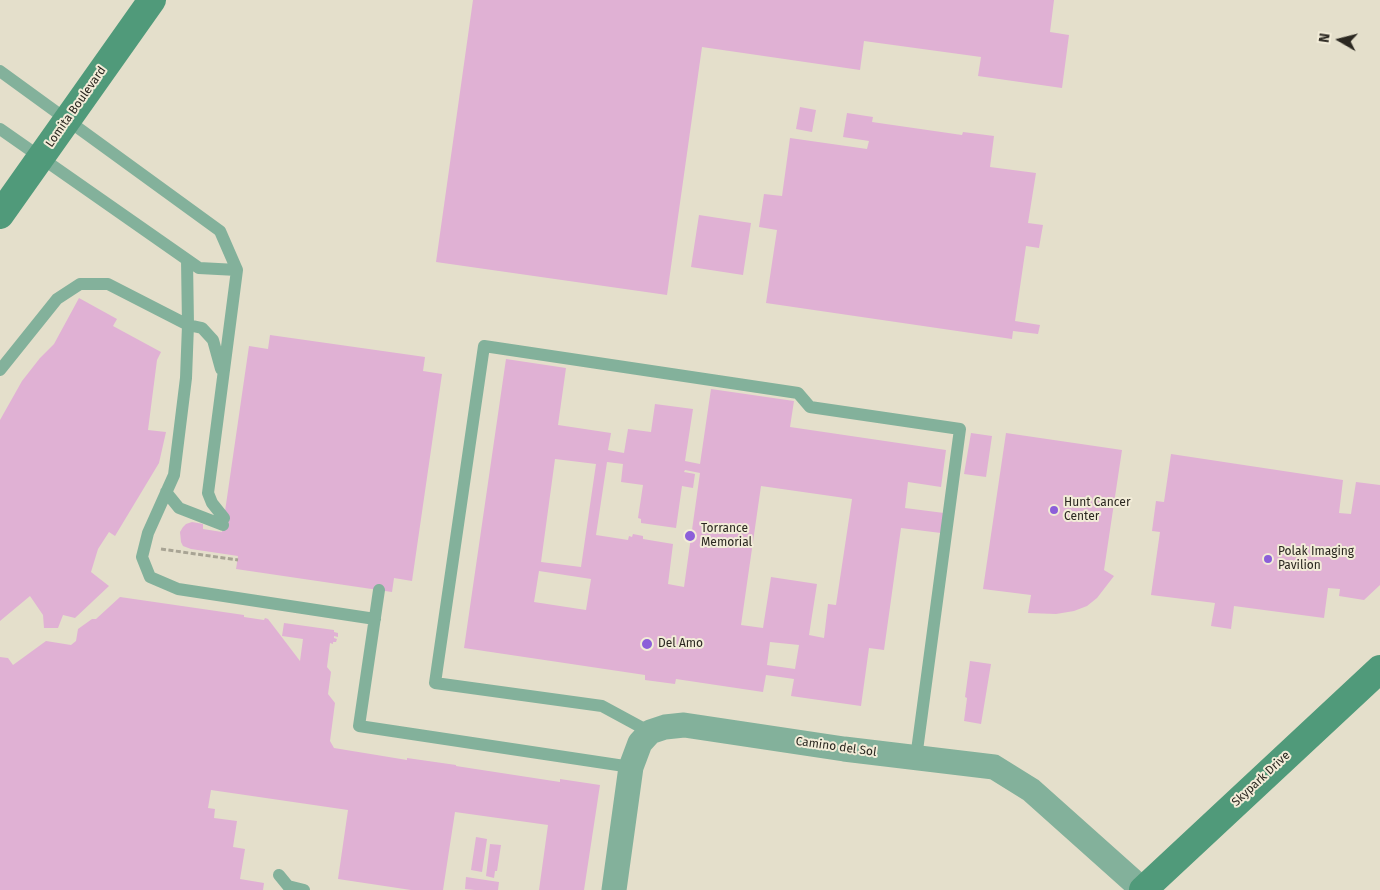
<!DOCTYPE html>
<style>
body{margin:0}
#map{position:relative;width:1380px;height:890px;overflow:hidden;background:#e4dfcb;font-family:"Fira Sans",sans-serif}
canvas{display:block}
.north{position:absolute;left:1315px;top:15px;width:50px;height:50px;-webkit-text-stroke:4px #f2ecd8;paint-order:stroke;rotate:278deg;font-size:14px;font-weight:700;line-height:20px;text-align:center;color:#2b2821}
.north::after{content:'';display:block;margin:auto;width:18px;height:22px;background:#2b2821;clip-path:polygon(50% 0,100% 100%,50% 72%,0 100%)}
</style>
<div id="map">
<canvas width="1380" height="890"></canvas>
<div class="north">N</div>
</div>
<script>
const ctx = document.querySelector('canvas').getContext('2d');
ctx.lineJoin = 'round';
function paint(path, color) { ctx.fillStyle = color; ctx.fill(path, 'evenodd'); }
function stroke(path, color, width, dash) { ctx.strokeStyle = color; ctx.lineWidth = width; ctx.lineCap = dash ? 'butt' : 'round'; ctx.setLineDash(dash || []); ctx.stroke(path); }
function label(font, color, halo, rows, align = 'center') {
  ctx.font = font + ' "Fira Sans",sans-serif'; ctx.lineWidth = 4; ctx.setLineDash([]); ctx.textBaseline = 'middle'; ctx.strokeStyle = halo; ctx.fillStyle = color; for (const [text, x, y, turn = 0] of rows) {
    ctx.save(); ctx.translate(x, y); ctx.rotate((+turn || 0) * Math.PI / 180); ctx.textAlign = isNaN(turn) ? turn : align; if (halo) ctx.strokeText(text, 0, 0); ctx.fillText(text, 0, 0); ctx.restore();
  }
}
paint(new Path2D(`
 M 473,0 L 1054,0 L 1050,32 L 1069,35 L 1062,88 L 978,76 L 981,57 L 864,41 L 860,70 L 702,47 L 667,295 L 436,262 Z
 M 800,107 L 816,110 L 812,132 L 796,129 Z
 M 847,113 L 873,117 L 872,122 L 962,135 L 963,132 L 994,136 L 990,167 L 1036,173 L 1028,223 L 1043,225 L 1041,236 L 1039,248 L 1026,246 L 1015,321 L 1040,325 L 1038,334 L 1013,331 L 1012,339 L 766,303 L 777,230 L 759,227 L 764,194 L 782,196 L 790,138 L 867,149 L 869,141 L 843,137 Z
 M 699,215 L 751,223 L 743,275 L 691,267 Z
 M 79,298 L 117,319 L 113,326 L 161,352 L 157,360 L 148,430 L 166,432 L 159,463 L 115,536 L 109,532 L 98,549 L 91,572 L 109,586 L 75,618 L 63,615 L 58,628 L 44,628 L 43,615 L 30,596 L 0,621 L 0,420 L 22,381 L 40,358 L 54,344 Z
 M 270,335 L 425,357 L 423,371 L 442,374 L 412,581 L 394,578 L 392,592 L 236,569 L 238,556 L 191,549 L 183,546 L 181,542 L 180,532 L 183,527 L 186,524 L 192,522 L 203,524 L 203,529 L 222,532 L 249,346 L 268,349 Z
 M 506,359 L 566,368 L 558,425 L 611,433 L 608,450 L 624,453 L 628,429 L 651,432 L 655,404 L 693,409 L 685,461 L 700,464 L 711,389 L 794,401 L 790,427 L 946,450 L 941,487 L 908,482 L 905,508 L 944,513 L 941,533 L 901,528 L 884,650 L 869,648 L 861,706 L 791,696 L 794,679 L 766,675 L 763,692 L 676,679 L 675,684 L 645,680 L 645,675 L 464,648 ZM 555,459 L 596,464 L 581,567 L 541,562 ZM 607,462 L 623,464 L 621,482 L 643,485 L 638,518 L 641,519 L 641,523 L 676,528 L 682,486 L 693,488 L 695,474 L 684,472 L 685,470 L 700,473 L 684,587 L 668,584 L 673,544 L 643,539 L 643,536 L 633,534 L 632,537 L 629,536 L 628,540 L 596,535 ZM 761,486 L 852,499 L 836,605 L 828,604 L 824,638 L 809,635 L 817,584 L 771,577 L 763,628 L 741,625 ZM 539,571 L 591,579 L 586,610 L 534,602 ZM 770,642 L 799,645 L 795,669 L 767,665 Z
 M 971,433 L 992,436 L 986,477 L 964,474 Z
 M 1006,433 L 1122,450 L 1104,570 L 1114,576 L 1097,598 L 1087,606 L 1074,611 L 1056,614 L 1028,613 L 1031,595 L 983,589 Z
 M 1171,454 L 1343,480 L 1339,513 L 1351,514 L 1356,482 L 1380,485 L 1380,585 L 1364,600 L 1339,596 L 1340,589 L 1328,588 L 1324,618 L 1234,606 L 1231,629 L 1211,626 L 1215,603 L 1151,595 L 1160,532 L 1152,531 L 1156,501 L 1164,502 Z
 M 120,597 L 244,615 L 244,617 L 264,620 L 265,618 L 268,619 L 300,661 L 303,639 L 282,636 L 284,623 L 334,630 L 334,632 L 338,633 L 338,637 L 334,636 L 334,638 L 337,639 L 336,642 L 333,642 L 333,644 L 330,643 L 327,667 L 331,672 L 328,694 L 335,703 L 330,741 L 334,748 L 407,760 L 407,758 L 456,765 L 456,766 L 560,782 L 560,779 L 600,785 L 584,890 L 539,890 L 548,825 L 455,812 L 443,890 L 411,890 L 338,879 L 348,810 L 211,790 L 208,808 L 215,809 L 214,818 L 237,821 L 233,847 L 245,849 L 240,879 L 264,883 L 263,890 L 0,890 L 0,657 L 8,658 L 13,665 L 46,641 L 71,645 L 76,641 L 78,629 L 92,619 L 96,619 Z
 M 970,661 L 991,664 L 981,724 L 964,721 L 967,698 L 965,697 Z
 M 476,837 L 487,839 L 482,872 L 471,870 Z
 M 490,844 L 501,845 L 497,871 L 495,871 L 494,878 L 486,876 Z
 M 466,877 L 499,882 L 498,890 L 475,890 L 465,889 Z`), '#e0b1d4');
stroke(new Path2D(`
 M 161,549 L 238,560`), '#a8a494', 3, [5, 2.5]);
stroke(new Path2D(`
 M 0,71 L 220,231 L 237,270 L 208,493 L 212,503 L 224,518
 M 0,129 L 199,268 L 237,270
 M 187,260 L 188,325 L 186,378 L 174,475 L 148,533 L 142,557 L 150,577 L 178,589 L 375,619
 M 0,370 L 57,299 L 80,284 L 108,284 L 188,325 L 202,328 L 213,340 L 221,369
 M 166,492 L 179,508 L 223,525
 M 379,590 L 359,726 L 631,767
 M 650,732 L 602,706 L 435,683 L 484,346 L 798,393 L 810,407 L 960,429 L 916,758
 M 279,875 L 288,886 L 304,890`), '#83b19b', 12);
stroke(new Path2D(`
 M 614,890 L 631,767 L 640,743 L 650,732 L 665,727 L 684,725 L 844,749 L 994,767 L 1031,790 L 1143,890`), '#83b19b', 25);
stroke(new Path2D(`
 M 0,215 L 152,0
 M 1143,890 L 1380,669`), '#509a7a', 28);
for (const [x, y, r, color] of [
 [1054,510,5,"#8c5fd9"],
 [690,536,6,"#8c5fd9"],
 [1268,559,5,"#8c5fd9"],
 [647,644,6,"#8c5fd9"]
]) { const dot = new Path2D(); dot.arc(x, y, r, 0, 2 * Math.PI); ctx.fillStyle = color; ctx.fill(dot); stroke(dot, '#f2ecd8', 2); }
label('12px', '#2b2821', '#f2ecd8', [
 ["Lomita Boulevard",76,107,-55],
 ["Camino del Sol",836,747,8],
 ["Skypark Drive",1261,779,-43]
]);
label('12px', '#2b2821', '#f2ecd8', [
 ["Hunt Cancer",1064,503],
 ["Center",1064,517],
 ["Torrance",701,529],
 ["Memorial",701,543],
 ["Polak Imaging",1278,552],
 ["Pavilion",1278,566],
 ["Del Amo",658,644]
], 'left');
</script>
